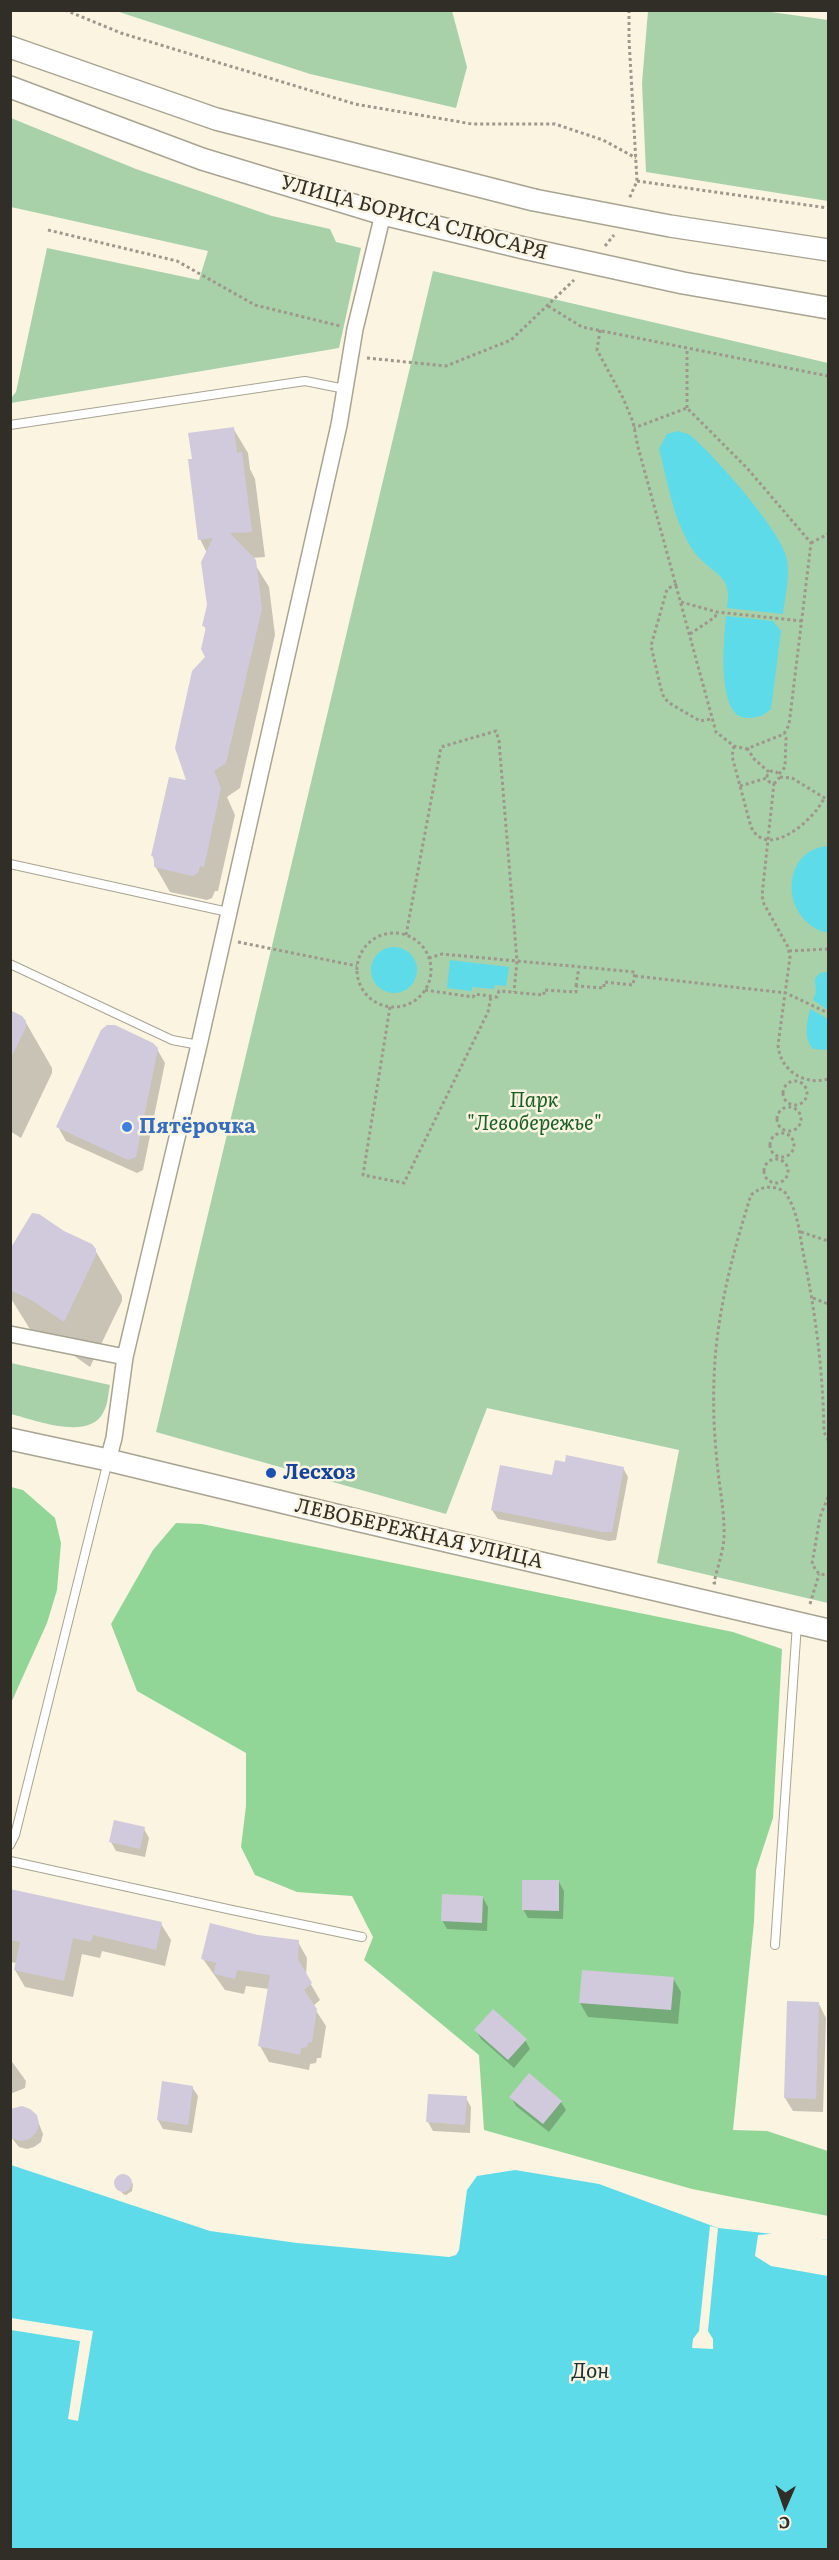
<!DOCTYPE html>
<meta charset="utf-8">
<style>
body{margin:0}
#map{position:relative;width:839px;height:2560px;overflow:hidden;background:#faf4e1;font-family:Literata,serif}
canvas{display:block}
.frame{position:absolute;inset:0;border:12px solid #312e27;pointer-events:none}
.north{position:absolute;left:755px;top:2476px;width:60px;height:60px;-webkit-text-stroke:4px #faf4e1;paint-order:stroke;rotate:182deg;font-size:16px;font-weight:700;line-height:24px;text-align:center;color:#312e27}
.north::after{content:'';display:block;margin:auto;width:21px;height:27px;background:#312e27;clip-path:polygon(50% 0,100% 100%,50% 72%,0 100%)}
</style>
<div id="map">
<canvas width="839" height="2560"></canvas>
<div class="frame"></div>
<div class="north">С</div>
</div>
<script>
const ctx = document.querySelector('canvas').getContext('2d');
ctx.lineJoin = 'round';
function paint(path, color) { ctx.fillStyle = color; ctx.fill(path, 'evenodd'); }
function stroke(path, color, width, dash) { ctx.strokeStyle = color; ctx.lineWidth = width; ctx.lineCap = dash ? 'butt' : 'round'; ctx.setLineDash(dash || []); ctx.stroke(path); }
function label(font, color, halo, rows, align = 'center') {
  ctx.font = font + ' Literata,serif'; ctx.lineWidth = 5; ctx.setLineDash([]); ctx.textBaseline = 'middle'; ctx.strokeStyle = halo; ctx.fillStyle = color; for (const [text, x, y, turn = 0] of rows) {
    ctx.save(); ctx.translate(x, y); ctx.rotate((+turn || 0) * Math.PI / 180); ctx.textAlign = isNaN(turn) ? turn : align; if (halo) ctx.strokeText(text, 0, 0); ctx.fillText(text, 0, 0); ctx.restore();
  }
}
paint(new Path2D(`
 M 757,10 L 828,20 L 828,201 L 646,172 L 642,83 L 648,11 Z
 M 116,11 L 452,11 L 467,67 L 456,108 L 310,74 Z
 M 11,118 L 136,169 L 272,216 L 330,229 L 336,242 L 361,248 L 339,348 L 11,403 L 11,398 L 16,392 L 47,248 L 199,280 L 208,251 L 11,207 Z
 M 433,271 L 828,363 L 828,1603 L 657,1563 L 679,1450 L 487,1408 L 446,1514 L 156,1432 Z
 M 11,1363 L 110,1385 C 108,1394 108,1405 103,1413 C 88,1441 35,1420 11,1414 Z`), '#a8d1aa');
paint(new Path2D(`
 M 11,1487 L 23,1490 L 55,1518 L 61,1543 L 57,1590 L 47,1623 L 11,1703 Z
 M 176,1523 L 202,1524 L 733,1632 L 782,1649 L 773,1818 L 756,1870 L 754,1922 L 733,2130 L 767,2131 L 828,2151 L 828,2216 L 692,2189 L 484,2130 L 479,2055 L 364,1960 L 373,1937 L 352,1896 L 297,1892 L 255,1875 L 241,1847 L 246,1806 L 246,1753 L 137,1691 L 111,1624 L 153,1550 Z`), '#92d697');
paint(new Path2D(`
 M 678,431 C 683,433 688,433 691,436 C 714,455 782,532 787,559 C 790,577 785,597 783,614 L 727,608 C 733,573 713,576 695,553 C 674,524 668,483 659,449 L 667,434 Z
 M 726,616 L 773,621 L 781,631 L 771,709 C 763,716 757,718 746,718 C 716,716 724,637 726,616 Z
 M 828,846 L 828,933 C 780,922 779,850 828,846 Z
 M371 970a23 23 0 1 1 46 0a23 23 0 1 1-46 0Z
 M 450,960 L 509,967 L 506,986 L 495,985 L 494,989 L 472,987 L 472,991 L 447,988 Z
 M 828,971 L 828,1010 L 813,1000 L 816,992 L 815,979 L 819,974 Z
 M 810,1009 L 828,1019 L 828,1050 L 813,1049 C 803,1037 807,1023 810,1009 Z
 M 11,2165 L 210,2231 L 297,2243 L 449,2257 L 456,2255 L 459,2250 L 467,2190 L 477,2176 L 515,2170 L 599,2184 L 718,2228 L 828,2240 L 828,2549 L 11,2550 Z`), '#5ddbe9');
paint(new Path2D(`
 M 710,2226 L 718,2228 L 708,2331 L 713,2339 L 713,2349 L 692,2348 L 693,2339 L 699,2331 Z
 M 780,2233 L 828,2240 L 828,2276 L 771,2266 L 755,2256 L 758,2235 Z
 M 11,2318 L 93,2331 L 78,2421 L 68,2419 L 80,2341 L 11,2330 Z`), '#faf4e1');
paint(new Path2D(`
 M 233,428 L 248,453 L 250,469 L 255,479 L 265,557 L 251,558 L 269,587 L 275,635 L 240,788 L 227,797 L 235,815 L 218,891 L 215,891 L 212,898 L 207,900 L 170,892 L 155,866 L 153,856 L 188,782 L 207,658 L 207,631 L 204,626 L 209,606 L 207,553 L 200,539 Z
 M 10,1012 L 25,1021 L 52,1068 L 52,1073 L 21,1138 L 10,1131 Z
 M 157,1049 L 165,1063 L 143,1170 L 137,1173 L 66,1141 L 58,1127 Z
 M 64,1232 L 95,1250 L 122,1296 L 122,1301 L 90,1367 L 60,1346 L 33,1334 L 10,1297 L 10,1261 Z
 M 623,1468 L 628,1477 L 616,1540 L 609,1541 L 498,1519 L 492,1510 L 553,1477 Z
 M 144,1829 L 149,1838 L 145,1857 L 116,1851 L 111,1842 Z
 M 559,1882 L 564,1891 L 563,1919 L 528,1918 L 523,1909 Z
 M 10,1890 L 161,1924 L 171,1940 L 165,1966 L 102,1951 L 100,1958 L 82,1954 L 73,1997 L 25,1987 L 15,1970 L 17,1963 L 10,1962 Z
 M 483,1898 L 488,1907 L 487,1931 L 447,1929 L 442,1920 Z
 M 258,1936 L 298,1942 L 307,1958 L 306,1976 L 320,2000 L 313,2006 L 326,2026 L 321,2058 L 317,2058 L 316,2063 L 310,2064 L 309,2070 L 269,2062 L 260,2046 L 269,1989 L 246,1986 L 244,1994 L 225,1990 L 203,1959 Z
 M 673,1978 L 681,1992 L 678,2024 L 588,2017 L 580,2003 Z
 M 819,2004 L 826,2018 L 823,2112 L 793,2111 L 785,2098 Z
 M 476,2030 L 525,2040 L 530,2049 L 514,2068 L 481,2039 Z
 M 10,2059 L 26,2081 L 25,2088 L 10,2094 Z
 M 192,2087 L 198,2096 L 192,2133 L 163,2129 L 158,2120 Z
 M 511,2097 L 561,2102 L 566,2110 L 549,2132 L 516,2106 Z
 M 466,2098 L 471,2107 L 470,2133 L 433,2131 L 428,2122 Z
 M 36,2116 L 43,2134 L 41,2142 L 34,2147 L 27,2149 L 19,2147 L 10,2136 Z
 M 120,2176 L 127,2176 L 133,2184 L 132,2191 L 126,2195 L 123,2194 L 116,2182 Z`), '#0003');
paint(new Path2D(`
 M 234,427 L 237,453 L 242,452 L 252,532 L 230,533 L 256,560 L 262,609 L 226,763 L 214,771 L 221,788 L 204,867 L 200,866 L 198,873 L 192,876 L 154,867 L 154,857 L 151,856 L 169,777 L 186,780 L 175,748 L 192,671 L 205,657 L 201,649 L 206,627 L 202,626 L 207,605 L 201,562 L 213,538 L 198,540 L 188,459 L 192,459 L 188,433 Z
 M 10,1010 L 22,1016 L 26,1021 L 26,1027 L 10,1060 Z
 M 107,1025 L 115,1025 L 153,1043 L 158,1048 L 137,1152 L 136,1157 L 128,1160 L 56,1127 L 101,1030 Z
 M 32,1213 L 39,1214 L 64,1231 L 92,1244 L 96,1249 L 96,1255 L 64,1322 L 33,1301 L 10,1290 L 10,1249 Z
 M 566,1455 L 624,1467 L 612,1532 L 603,1532 L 491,1510 L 500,1465 L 552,1475 L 555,1460 L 565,1462 Z
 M 114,1820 L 145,1827 L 140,1849 L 109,1842 Z
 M 522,1880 L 559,1880 L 559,1911 L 522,1910 Z
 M 10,1889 L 162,1922 L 156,1950 L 93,1935 L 91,1942 L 73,1938 L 64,1981 L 14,1970 L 20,1942 L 10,1940 Z
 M 442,1894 L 483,1896 L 482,1923 L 441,1921 Z
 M 210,1923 L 258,1935 L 299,1940 L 298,1959 L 312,1983 L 304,1990 L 317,2009 L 312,2042 L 308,2043 L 307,2047 L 301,2048 L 300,2055 L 258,2046 L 270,1975 L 237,1970 L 235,1979 L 214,1974 L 216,1963 L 201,1959 Z
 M 582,1970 L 674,1977 L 671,2010 L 579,2003 Z
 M 787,2001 L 819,2002 L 816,2099 L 784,2098 Z
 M 493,2009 L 527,2039 L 508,2060 L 474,2030 Z
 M 529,2073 L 562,2101 L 543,2124 L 509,2097 Z
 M 162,2081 L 193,2086 L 188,2125 L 157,2120 Z
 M 428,2094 L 467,2096 L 465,2125 L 426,2122 Z
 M 22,2106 L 30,2109 L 37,2115 L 39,2124 L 36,2133 L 29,2139 L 21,2141 L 10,2138 L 10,2109 Z
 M114 2183a9 9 0 1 1 18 0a9 9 0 1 1-18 0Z`), '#d0cadc');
const lane = new Path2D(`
 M 10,425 L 305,381 L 345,389
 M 10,864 L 228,912
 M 10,964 L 172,1040 L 199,1045
 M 10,1845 L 15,1835 L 108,1461
 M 10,1861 L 232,1910 L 362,1937
 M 775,1945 L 797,1624`);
const street = new Path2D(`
 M 10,1334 L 125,1357
 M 108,1460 L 114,1438 L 125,1357 L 199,1045 L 339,425 L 355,329 L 383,214`);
const secondary = new Path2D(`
 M 10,47 L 216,119 L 534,200
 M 10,87 L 202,159 L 383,214 L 528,249
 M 10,1439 L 108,1460 L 352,1519 L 828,1630`);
stroke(lane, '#a9a392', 10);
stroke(street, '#a9a392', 18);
stroke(secondary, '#a9a392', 24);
stroke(new Path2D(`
 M 65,10 L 121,33 L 355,104 L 472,124 L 555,124 L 603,140 L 636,158
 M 629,10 L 629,39 L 637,181 L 629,199
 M 637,181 L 828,208
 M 48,230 L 177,261 L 255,305 L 340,326
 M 605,246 L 614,235
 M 548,306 L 582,327 L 828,376
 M 600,330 L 597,350 L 623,398 L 633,422 L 638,447 L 716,732 L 734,746 L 746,749 L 784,734 L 789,725 L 811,543 L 747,468 L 687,408 L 634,428
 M 367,358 L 446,366 L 511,340 L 574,280
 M 687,408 L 687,348
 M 811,543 L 828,534
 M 677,584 L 667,589 L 651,646 L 661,689 L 664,698 L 671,704 L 700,721 L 712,719
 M 681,602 L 717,612 L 802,621
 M 690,634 L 715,617 L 717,612
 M 734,746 L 732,756 L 751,827 C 768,861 815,819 824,798
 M 747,748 L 754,759 L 769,772
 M767 777a6 6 0 1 1 12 0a6 6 0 1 1-12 0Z
 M 779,774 L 785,767 L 786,738 L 784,734
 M 780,777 L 792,778 L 828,800
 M 774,783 L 762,896 L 764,904 L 788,947 L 790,957 L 778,1045 C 780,1070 804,1086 828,1079
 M 740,786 L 767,778
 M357 970a37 37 0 1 1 74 0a37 37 0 1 1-74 0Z
 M 406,935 L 441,747 L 496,731 L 499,741 L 517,961 L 514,992
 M 238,942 L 357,966
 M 789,951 L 828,949
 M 635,976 L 786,993 L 828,1013
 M 576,986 L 579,967
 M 425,990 L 473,997 L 475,994 L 497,997 L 499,991 L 544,995 L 544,990 L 576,992 L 576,986 L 604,988 L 604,982 L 633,985 L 635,972 L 442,954 L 429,958
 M 390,1007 L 363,1175 L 404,1183 L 488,1012 L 491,996
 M783 1093a12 12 0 1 1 24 0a12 12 0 1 1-24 0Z
 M777 1119a12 12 0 1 1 24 0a12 12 0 1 1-24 0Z
 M770 1145a12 12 0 1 1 24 0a12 12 0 1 1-24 0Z
 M764 1171a12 12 0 1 1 24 0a12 12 0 1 1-24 0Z
 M 801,1232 L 828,1241
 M 813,1298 L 828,1304
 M 828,1497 L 820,1517 L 812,1564 L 819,1574 L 828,1575
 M 716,1583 L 714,1583 C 717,1568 723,1553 724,1538 C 725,1512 719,1487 717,1461 C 714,1434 713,1405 714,1379 C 716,1316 732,1255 751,1195 C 761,1186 772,1185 784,1191 C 799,1212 799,1233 804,1257 C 816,1316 823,1372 824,1432 L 828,1440
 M 810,1604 L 819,1574`), '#9d988b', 3, [3, 3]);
stroke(lane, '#fff', 8);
stroke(street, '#fff', 15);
stroke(secondary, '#fff', 21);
const secondaryBridge = new Path2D(`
 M 534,200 L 670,226 L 828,250
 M 528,249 L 683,283 L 828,308`);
stroke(secondaryBridge, '#a9a392', 24, []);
stroke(secondaryBridge, '#fff', 21);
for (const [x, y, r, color] of [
 [127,1127,6,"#3f7fe0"],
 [271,1473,6,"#1a4fb4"]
]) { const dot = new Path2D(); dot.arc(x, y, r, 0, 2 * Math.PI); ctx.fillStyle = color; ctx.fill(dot); stroke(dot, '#faf4e1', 2); }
label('20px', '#312e27', '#faf4e1', [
 ["УЛИЦА БОРИСА СЛЮСАРЯ",414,218,15],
 ["ЛЕВОБЕРЕЖНАЯ УЛИЦА",419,1534,13]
]);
label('italic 20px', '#185f25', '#faf4e1', [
 ["Парк",534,1101],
 ["\"Левобережье\"",534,1124]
]);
label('bold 20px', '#366cbe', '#faf4e1', [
 ["Пятёрочка",139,1127]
], 'left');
label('bold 20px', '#164399', '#faf4e1', [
 ["Лесхоз",283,1473]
], 'left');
label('italic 21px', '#1a3033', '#faf4e1', [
 ["Дон",590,2372]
]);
</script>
